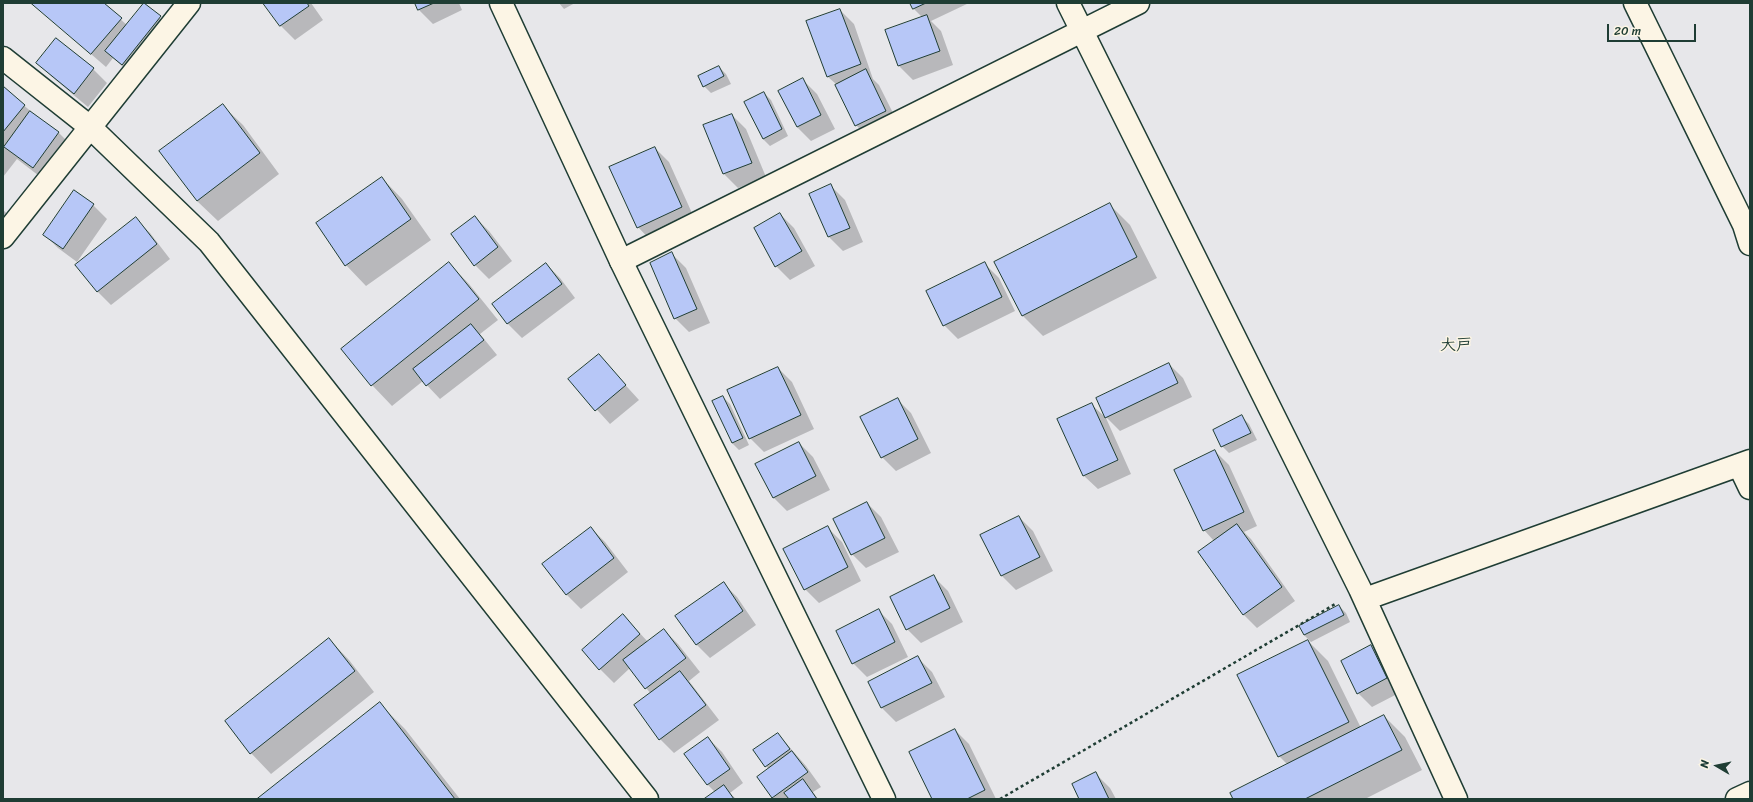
<!DOCTYPE html>
<meta charset="utf-8">
<style>
body{margin:0}
#map{position:relative;width:1753px;height:802px;overflow:hidden;background:#e7e7ea;font-family:Sriracha,sans-serif}
canvas{display:block}
.frame{position:absolute;inset:0;border:4px solid #1f3d34;pointer-events:none}
.north{position:absolute;left:1697px;top:746px;width:40px;height:40px;-webkit-text-stroke:3px #fcf5e5;paint-order:stroke;rotate:279deg;font-size:11px;font-weight:700;line-height:16px;text-align:center;color:#1f3d34}
.north::after{content:'';display:block;margin:auto;width:14px;height:18px;background:#1f3d34;clip-path:polygon(50% 0,100% 100%,50% 72%,0 100%)}
.scale{position:absolute;left:1607px;top:24px;width:89px;height:18px;box-sizing:border-box;border:2px solid #1f3d34;border-top:0;padding-left:5px;font-size:12px;line-height:14px;white-space:nowrap;color:#1f3d34;-webkit-text-stroke:3px #fcf5e5;paint-order:stroke}
</style>
<div id="map">
<canvas width="1753" height="802"></canvas>
<div class="frame"></div>
<div class="north">N</div>
<div class="scale">20 m</div>
</div>
<script>
const ctx = document.querySelector('canvas').getContext('2d');
ctx.lineJoin = 'round';
function paint(path, color) { ctx.fillStyle = color; ctx.fill(path, 'evenodd'); }
function stroke(path, color, width, dash) { ctx.strokeStyle = color; ctx.lineWidth = width; ctx.lineCap = dash ? 'butt' : 'round'; ctx.setLineDash(dash || []); ctx.stroke(path); }
function label(font, color, halo, rows, align = 'center') {
  ctx.font = font + ' Sriracha,"Klee One",sans-serif'; ctx.lineWidth = 3; ctx.setLineDash([]); ctx.textBaseline = 'middle'; ctx.strokeStyle = halo; ctx.fillStyle = color; for (const [text, x, y, turn = 0] of rows) {
    ctx.save(); ctx.translate(x, y); ctx.rotate((+turn || 0) * Math.PI / 180); ctx.textAlign = isNaN(turn) ? turn : align; if (halo) ctx.strokeText(text, 0, 0); ctx.fillText(text, 0, 0); ctx.restore();
  }
}
paint(new Path2D(`
 M 32,3 L 102,3 L 127,25 L 144,4 L 174,31 L 136,78 L 113,58 L 106,67 Z
 M 265,3 L 311,3 L 323,20 L 295,40 L 281,26 Z
 M 416,3 L 459,3 L 462,10 L 433,24 L 419,10 Z
 M 559,3 L 575,3 L 564,9 Z
 M 911,3 L 969,3 L 931,21 L 941,31 L 953,65 L 913,80 L 899,66 L 887,31 L 923,18 L 914,9 Z
 M 840,10 L 854,24 L 873,79 L 879,85 L 899,125 L 870,139 L 856,125 L 836,84 L 828,77 L 807,22 Z
 M 56,40 L 93,69 L 107,83 L 88,107 L 52,77 L 38,63 Z
 M 719,67 L 726,74 L 731,84 L 711,93 L 704,86 Z
 M 803,80 L 817,94 L 835,129 L 811,141 L 797,127 L 780,91 Z
 M 3,87 L 36,116 L 58,132 L 72,146 L 47,182 L 17,159 L 3,177 Z
 M 764,93 L 771,100 L 788,136 L 770,146 L 763,139 Z
 M 222,105 L 243,125 L 279,174 L 218,221 L 197,201 Z
 M 732,115 L 746,129 L 766,177 L 738,188 L 724,174 Z
 M 655,148 L 669,162 L 696,222 L 652,242 L 638,227 Z
 M 382,178 L 402,199 L 431,240 L 366,286 L 346,265 Z
 M 831,186 L 845,200 L 863,242 L 843,251 L 829,237 L 811,194 Z
 M 74,191 L 93,205 L 107,219 L 77,262 L 58,248 L 44,234 Z
 M 1110,205 L 1130,225 L 1157,278 L 1043,336 L 1022,315 Z
 M 3,210 L 13,219 L 3,231 Z
 M 780,214 L 794,228 L 815,266 L 790,280 L 776,266 Z
 M 475,217 L 489,231 L 512,261 L 489,279 L 475,265 Z
 M 136,219 L 150,233 L 170,259 L 111,305 L 97,291 Z
 M 672,254 L 686,268 L 710,323 L 689,332 L 675,318 Z
 M 449,263 L 469,284 L 498,320 L 480,334 L 497,355 L 440,399 L 423,381 L 392,406 L 372,385 Z
 M 546,264 L 560,278 L 575,298 L 522,338 L 508,324 L 494,304 Z
 M 985,264 L 999,278 L 1015,311 L 958,339 L 944,325 Z
 M 598,355 L 639,400 L 610,424 L 570,380 Z
 M 1169,364 L 1183,378 L 1192,397 L 1120,431 L 1106,417 Z
 M 778,368 L 792,382 L 814,429 L 764,452 L 750,438 Z
 M 723,397 L 730,404 L 749,445 L 739,450 L 732,443 Z
 M 897,399 L 911,413 L 931,453 L 896,471 L 882,457 Z
 M 1091,404 L 1106,418 L 1131,474 L 1098,489 L 1083,475 Z
 M 1242,417 L 1249,424 L 1257,440 L 1229,453 L 1222,446 Z
 M 799,443 L 813,457 L 830,490 L 787,511 L 773,497 Z
 M 1215,451 L 1229,465 L 1257,526 L 1244,532 L 1251,539 L 1295,601 L 1257,628 L 1243,614 L 1214,541 L 1204,530 Z
 M 867,503 L 881,517 L 899,552 L 866,568 L 852,554 Z
 M 1019,517 L 1033,531 L 1053,571 L 1016,590 L 1002,576 Z
 M 591,528 L 605,542 L 628,572 L 581,609 L 567,595 Z
 M 828,528 L 842,542 L 861,581 L 819,603 L 805,589 Z
 M 934,577 L 948,591 L 963,622 L 921,643 L 907,629 Z
 M 723,583 L 737,597 L 756,625 L 710,658 L 696,644 Z
 M 1339,606 L 1346,613 L 1350,622 L 1311,642 L 1304,635 Z
 M 878,610 L 892,624 L 908,657 L 867,677 L 853,663 Z
 M 623,615 L 648,642 L 664,630 L 678,644 L 700,672 L 689,681 L 719,720 L 674,753 L 660,739 L 651,694 L 630,668 L 614,683 L 600,669 Z
 M 329,639 L 349,660 L 374,692 L 271,774 L 251,753 L 226,721 Z
 M 1308,641 L 1328,661 L 1361,728 L 1384,716 L 1405,737 L 1422,770 L 1365,799 L 1234,799 L 1288,765 L 1279,756 Z
 M 1371,647 L 1385,661 L 1401,692 L 1372,707 L 1358,693 Z
 M 918,658 L 932,672 L 945,697 L 896,722 L 882,708 L 869,683 Z
 M 380,704 L 405,729 L 460,799 L 259,799 Z
 M 955,730 L 969,744 L 996,799 L 933,799 Z
 M 778,734 L 806,766 L 821,787 L 813,792 L 818,799 L 775,799 L 758,777 L 769,769 L 766,766 Z
 M 708,738 L 722,752 L 743,783 L 730,793 L 736,799 L 706,799 L 715,792 L 708,785 L 686,754 Z
 M 1096,774 L 1110,788 L 1116,799 L 1080,799 Z`), '#0003');
const building = new Path2D(`
 M 31,3 L 104,3 L 122,18 L 91,54 Z
 M 144,3 L 161,16 L 122,65 L 105,51 Z
 M 263,3 L 307,3 L 309,6 L 280,26 Z
 M 415,3 L 434,3 L 418,10 Z
 M 910,3 L 926,3 L 913,9 Z
 M 840,9 L 861,64 L 827,77 L 806,21 Z
 M 927,15 L 940,51 L 898,66 L 885,30 Z
 M 56,38 L 94,68 L 74,94 L 36,63 Z
 M 719,66 L 724,76 L 703,87 L 698,76 Z
 M 866,69 L 886,111 L 855,126 L 835,85 Z
 M 803,78 L 821,115 L 797,127 L 778,91 Z
 M 3,86 L 25,105 L 3,132 Z
 M 764,92 L 782,129 L 763,139 L 744,102 Z
 M 223,104 L 260,153 L 197,201 L 159,151 Z
 M 30,111 L 59,132 L 33,168 L 4,147 Z
 M 732,114 L 752,163 L 723,174 L 703,125 Z
 M 655,147 L 682,207 L 637,228 L 609,167 Z
 M 382,177 L 411,219 L 345,266 L 316,223 Z
 M 831,184 L 850,228 L 828,237 L 809,194 Z
 M 74,190 L 94,204 L 63,249 L 43,235 Z
 M 1110,203 L 1137,257 L 1022,316 L 994,262 Z
 M 780,213 L 802,251 L 775,267 L 754,228 Z
 M 475,216 L 498,247 L 474,266 L 451,234 Z
 M 136,217 L 157,244 L 97,292 L 75,265 Z
 M 672,252 L 697,309 L 674,319 L 650,263 Z
 M 449,262 L 479,299 L 371,386 L 341,349 Z
 M 985,262 L 1002,297 L 943,326 L 926,291 Z
 M 546,263 L 562,284 L 507,324 L 492,304 Z
 M 471,324 L 484,340 L 426,386 L 413,369 Z
 M 599,354 L 626,385 L 595,411 L 568,379 Z
 M 1169,363 L 1178,383 L 1105,418 L 1096,398 Z
 M 778,367 L 801,415 L 749,439 L 727,390 Z
 M 723,396 L 743,438 L 732,443 L 712,401 Z
 M 898,398 L 918,439 L 881,458 L 860,417 Z
 M 1092,403 L 1118,460 L 1083,476 L 1057,419 Z
 M 1242,415 L 1251,433 L 1221,447 L 1213,430 Z
 M 799,442 L 816,476 L 773,498 L 755,464 Z
 M 1215,450 L 1244,512 L 1203,531 L 1174,470 Z
 M 867,502 L 885,538 L 851,555 L 833,519 Z
 M 1019,516 L 1040,557 L 1001,576 L 980,535 Z
 M 1237,524 L 1282,587 L 1243,615 L 1198,552 Z
 M 828,526 L 848,567 L 804,590 L 783,549 Z
 M 591,527 L 614,558 L 566,595 L 542,564 Z
 M 934,575 L 950,608 L 906,630 L 890,597 Z
 M 724,582 L 743,611 L 696,645 L 675,616 Z
 M 1339,605 L 1344,615 L 1304,635 L 1299,626 Z
 M 879,609 L 895,642 L 852,664 L 836,631 Z
 M 623,614 L 640,634 L 599,670 L 582,650 Z
 M 664,629 L 686,658 L 645,689 L 623,660 Z
 M 329,638 L 355,671 L 250,754 L 225,721 Z
 M 1308,640 L 1349,722 L 1278,757 L 1237,675 Z
 M 1371,645 L 1387,678 L 1357,694 L 1341,661 Z
 M 918,656 L 932,683 L 881,708 L 868,682 Z
 M 680,671 L 706,705 L 659,740 L 634,705 Z
 M 380,702 L 455,799 L 257,799 Z
 M 1384,715 L 1402,750 L 1305,799 L 1233,799 L 1230,793 Z
 M 955,729 L 985,790 L 967,799 L 932,799 L 909,752 Z
 M 778,733 L 790,749 L 765,767 L 753,750 Z
 M 708,737 L 730,769 L 707,785 L 684,754 Z
 M 792,751 L 808,772 L 772,798 L 757,777 Z
 M 1096,772 L 1109,799 L 1079,799 L 1072,784 Z
 M 803,779 L 817,799 L 789,799 L 784,793 Z
 M 724,785 L 734,799 L 704,799 Z`);
paint(building, '#b7c7f7');
stroke(building, '#1f3d34', 1);
const minor = new Path2D(`
 M 1068,3 L 1360,589 L 1456,799
 M 1635,3 L 1744,225 L 1750,244
 M 621,261 L 1138,3
 M 1739,465 L 1750,488
 M 1365,599 L 1750,461`);
const tertiary = new Path2D(`
 M 501,3 L 621,261 L 884,799
 M 3,58 L 90,127 L 209,242 L 647,799
 M 3,237 L 189,3`);
const secondary = new Path2D(`
 M 1737,799 L 1750,793`);
stroke(minor, '#1f3d34', 25);
stroke(tertiary, '#1f3d34', 25);
stroke(secondary, '#1f3d34', 25);
stroke(new Path2D(`
 M 1000,799 L 1337,603`), '#1f3d34', 2.5, [3, 3]);
stroke(minor, '#fcf5e5', 22);
stroke(tertiary, '#fcf5e5', 22);
stroke(secondary, '#fcf5e5', 22);
label('bold 16px', '#1f3d34', '#fcf5e5', [
 ["大戸",1456,346]
]);
</script>
